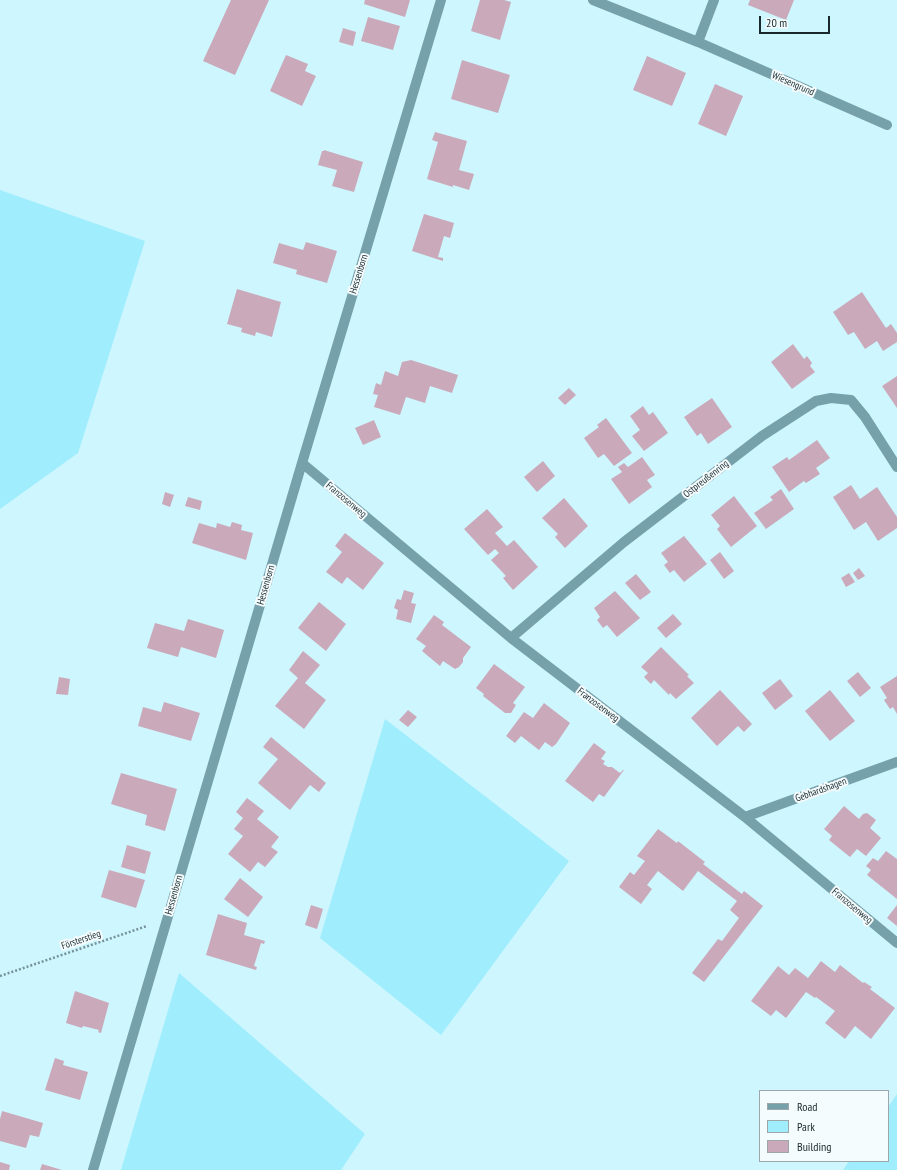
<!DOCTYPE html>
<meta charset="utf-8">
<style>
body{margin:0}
#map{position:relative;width:897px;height:1170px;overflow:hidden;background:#cef6fe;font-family:"PT Sans Narrow",sans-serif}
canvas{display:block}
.legend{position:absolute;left:759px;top:1090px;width:130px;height:72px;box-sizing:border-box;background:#f5fcfe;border:1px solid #9da7aa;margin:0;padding:5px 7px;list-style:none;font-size:12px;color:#19282b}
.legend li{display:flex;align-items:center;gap:8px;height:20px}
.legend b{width:20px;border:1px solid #9da7aa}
.scale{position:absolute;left:759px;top:16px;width:71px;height:18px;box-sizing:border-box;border:2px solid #19282b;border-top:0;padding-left:5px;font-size:12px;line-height:14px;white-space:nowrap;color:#19282b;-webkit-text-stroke:3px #f5fcfe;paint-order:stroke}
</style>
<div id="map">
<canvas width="897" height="1170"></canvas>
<ul class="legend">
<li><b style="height:5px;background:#76a0aa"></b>Road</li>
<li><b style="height:11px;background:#a0edfd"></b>Park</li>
<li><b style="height:11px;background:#caaaba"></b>Building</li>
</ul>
<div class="scale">20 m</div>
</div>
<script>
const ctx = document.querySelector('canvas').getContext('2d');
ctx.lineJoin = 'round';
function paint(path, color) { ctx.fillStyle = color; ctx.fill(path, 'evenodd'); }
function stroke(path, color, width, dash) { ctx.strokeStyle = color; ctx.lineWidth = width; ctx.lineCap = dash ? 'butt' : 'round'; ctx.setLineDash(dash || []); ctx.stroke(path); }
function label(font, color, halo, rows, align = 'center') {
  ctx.font = font + ' "PT Sans Narrow",sans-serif'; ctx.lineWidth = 4; ctx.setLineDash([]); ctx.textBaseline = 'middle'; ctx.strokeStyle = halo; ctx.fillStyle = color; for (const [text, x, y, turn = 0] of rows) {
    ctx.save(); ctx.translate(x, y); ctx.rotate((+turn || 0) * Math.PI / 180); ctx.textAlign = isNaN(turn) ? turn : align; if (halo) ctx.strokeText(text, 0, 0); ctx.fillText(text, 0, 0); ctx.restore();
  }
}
paint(new Path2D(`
 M 0,190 L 145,241 L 78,453 L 0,509 Z
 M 385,719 L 569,861 L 441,1035 L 320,938 Z
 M 179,973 L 365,1134 L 341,1170 L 121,1170 Z
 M 897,1094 L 897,1170 L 843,1170 L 849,1161 L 888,1161 L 888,1107 Z`), '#a0edfd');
paint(new Path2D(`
 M 231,0 L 269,0 L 235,75 L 203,61 Z
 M 365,0 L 410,0 L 405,17 L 364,4 Z
 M 480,0 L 504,0 L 511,2 L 500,40 L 471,31 Z
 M 750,0 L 794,0 L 786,20 L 748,5 Z
 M 368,17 L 400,26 L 393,50 L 361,41 Z
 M 343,28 L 356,32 L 353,46 L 339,42 Z
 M 286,55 L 308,64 L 305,71 L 316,76 L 302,106 L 270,91 Z
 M 647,56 L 686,73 L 672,106 L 633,90 Z
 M 462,60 L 510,75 L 498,113 L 451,99 Z
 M 715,84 L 743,96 L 726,136 L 698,124 Z
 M 435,132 L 467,141 L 459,170 L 474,174 L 469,190 L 453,185 L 453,187 L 427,179 L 438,142 L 432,140 Z
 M 324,150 L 363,162 L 354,192 L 332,186 L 337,170 L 318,165 L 322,151 L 324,151 Z
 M 424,214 L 454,223 L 450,238 L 444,236 L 438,257 L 443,258 L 443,261 L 412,251 Z
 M 306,242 L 337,251 L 327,283 L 296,274 L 297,270 L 273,263 L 279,243 L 303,250 Z
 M 237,289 L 281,302 L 272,337 L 256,332 L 255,336 L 241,332 L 242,328 L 227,324 Z
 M 862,292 L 886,328 L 891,324 L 897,333 L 897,342 L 883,351 L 877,341 L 865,349 L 854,332 L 848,335 L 833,312 Z
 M 793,344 L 804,359 L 807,356 L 812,363 L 810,366 L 815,372 L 792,389 L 771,362 Z
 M 411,360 L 458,375 L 452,393 L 430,386 L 425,403 L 406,397 L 400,415 L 374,407 L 378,395 L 373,394 L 376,383 L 381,385 L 385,371 L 398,376 L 402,362 Z
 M 897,376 L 897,408 L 882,386 Z
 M 569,388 L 576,395 L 565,405 L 558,398 Z
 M 712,398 L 732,427 L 708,444 L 701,433 L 697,436 L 684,417 Z
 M 643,406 L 649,415 L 653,412 L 668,433 L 644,451 L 632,436 L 640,430 L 630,416 Z
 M 606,418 L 632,453 L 614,466 L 604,454 L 598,458 L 584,438 L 599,427 L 597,425 Z
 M 374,420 L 381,437 L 363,445 L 355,428 Z
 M 817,440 L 830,458 L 816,468 L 820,474 L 806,483 L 804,481 L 789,492 L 772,467 L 787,457 L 789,460 Z
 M 642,457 L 655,475 L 647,480 L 652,487 L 629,504 L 611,479 L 622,472 L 618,467 L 624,463 L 628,467 Z
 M 543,461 L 555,476 L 537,492 L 524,477 Z
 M 851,485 L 860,499 L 877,487 L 897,517 L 897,528 L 878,541 L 866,522 L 854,530 L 833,497 Z
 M 781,489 L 794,509 L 766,529 L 754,513 L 773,500 L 770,497 Z
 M 165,492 L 174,495 L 170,507 L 162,504 Z
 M 734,496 L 757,526 L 731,547 L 717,529 L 720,526 L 711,515 Z
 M 188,497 L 202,501 L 200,510 L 185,506 Z
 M 564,498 L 588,526 L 565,548 L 555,537 L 558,534 L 542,518 Z
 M 487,509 L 503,527 L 495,533 L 507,546 L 514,540 L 538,567 L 513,590 L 503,578 L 506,576 L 491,560 L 499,553 L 495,549 L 488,555 L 464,529 Z
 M 232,522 L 242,525 L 241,530 L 253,533 L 246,560 L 192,543 L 199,523 L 216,528 L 217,523 L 230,527 Z
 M 345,533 L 384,563 L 363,590 L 347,577 L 342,584 L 326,572 L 342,552 L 335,546 Z
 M 684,536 L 707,564 L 684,582 L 674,570 L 670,573 L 664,565 L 668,562 L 661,553 Z
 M 720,552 L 734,571 L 724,579 L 710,560 Z
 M 859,568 L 865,576 L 858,580 L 853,573 Z
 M 849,573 L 855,582 L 846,587 L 841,578 Z
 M 636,574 L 651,592 L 640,600 L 625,583 Z
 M 404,590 L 414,593 L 411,603 L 416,604 L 411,623 L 396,619 L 398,610 L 394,608 L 397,599 L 401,600 Z
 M 615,591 L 640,618 L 617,637 L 607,625 L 603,628 L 597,620 L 600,617 L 594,608 Z
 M 319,602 L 346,624 L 326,651 L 298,628 Z
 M 673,614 L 682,624 L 666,638 L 657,628 Z
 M 434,615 L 444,622 L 442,625 L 471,647 L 463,658 L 463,662 L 459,667 L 455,669 L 443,661 L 440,666 L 422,651 L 426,646 L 416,639 Z
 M 188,619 L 224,630 L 216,658 L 181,647 L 178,657 L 147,648 L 155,623 L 184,631 Z
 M 661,647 L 689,675 L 687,676 L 694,683 L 676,699 L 670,693 L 669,695 L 654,680 L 651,684 L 644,677 L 648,673 L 641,667 Z
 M 303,651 L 320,665 L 305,683 L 326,700 L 304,729 L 275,706 L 298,678 L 289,670 Z
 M 494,664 L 525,687 L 513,703 L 516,705 L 511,713 L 505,713 L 483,696 L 484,694 L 476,688 Z
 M 858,672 L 871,688 L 860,697 L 847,681 Z
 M 897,676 L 897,714 L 893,707 L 890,709 L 884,700 L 887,698 L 880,687 Z
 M 59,677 L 70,679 L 68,695 L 56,694 Z
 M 780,679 L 793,696 L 775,710 L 762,693 Z
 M 720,690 L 752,724 L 744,732 L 738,726 L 717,746 L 691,718 Z
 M 830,690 L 855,721 L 830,741 L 805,711 Z
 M 164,702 L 200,713 L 191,741 L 138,726 L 143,707 L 161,712 Z
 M 544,703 L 570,723 L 556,744 L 552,747 L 545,742 L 539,750 L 521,736 L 515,743 L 506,736 L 524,712 L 533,718 Z
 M 408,710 L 417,717 L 408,727 L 399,720 Z
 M 271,737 L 326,783 L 319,792 L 310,785 L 290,810 L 258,783 L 278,759 L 263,747 Z
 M 594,743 L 606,752 L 601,759 L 605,761 L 603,764 L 608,767 L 612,767 L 620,773 L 623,770 L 624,770 L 604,797 L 599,794 L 593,802 L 565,781 Z
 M 121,773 L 177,789 L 165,831 L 145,825 L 147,815 L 111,804 Z
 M 247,798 L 264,811 L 257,819 L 279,837 L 271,847 L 278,852 L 265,867 L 258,862 L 250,872 L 228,854 L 243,836 L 234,829 L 243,818 L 236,812 Z
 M 844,806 L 859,819 L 863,814 L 867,813 L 876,820 L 870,828 L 881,838 L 866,856 L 857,849 L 850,857 L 829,840 L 832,836 L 824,829 Z
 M 658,829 L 677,843 L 678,841 L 705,862 L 703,864 L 742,894 L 744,891 L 763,906 L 704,982 L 692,973 L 718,939 L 722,941 L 739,918 L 730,910 L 737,901 L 698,871 L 683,891 L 658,871 L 647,885 L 652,889 L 641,904 L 619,887 L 630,872 L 634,875 L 645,861 L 637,856 Z
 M 127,845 L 151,852 L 145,874 L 121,867 Z
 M 886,851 L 897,859 L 897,899 L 867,875 L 871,870 L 866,866 L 873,858 L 878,861 Z
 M 109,870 L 145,880 L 136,908 L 101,897 Z
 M 240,878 L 263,897 L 248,917 L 224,899 Z
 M 311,905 L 323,909 L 317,929 L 305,925 Z
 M 897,905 L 897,926 L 887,918 Z
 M 218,914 L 247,923 L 244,935 L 265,941 L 264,944 L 261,943 L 254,966 L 257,967 L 256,970 L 206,955 Z
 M 821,961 L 835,972 L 840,965 L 863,983 L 864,982 L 872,987 L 870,989 L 895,1008 L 871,1039 L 855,1026 L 845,1039 L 825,1023 L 835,1011 L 816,997 L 815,998 L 806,992 L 786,1018 L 776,1010 L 771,1016 L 751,1001 L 778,966 L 789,975 L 795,968 L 808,978 Z
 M 75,991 L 109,1003 L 101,1033 L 98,1032 L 99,1030 L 83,1026 L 82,1028 L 66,1023 Z
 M 55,1058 L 64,1061 L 63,1065 L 88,1072 L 80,1100 L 45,1090 Z
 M 2,1111 L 43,1123 L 39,1137 L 30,1135 L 26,1148 L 0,1141 L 0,1119 Z
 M 0,1162 L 10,1165 L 9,1170 L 0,1170 Z
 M 42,1164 L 62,1170 L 40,1170 Z`), '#caaaba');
stroke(new Path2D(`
 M 0,976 L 147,926`), '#769298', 2.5, [2, 2]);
stroke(new Path2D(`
 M 593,0 L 698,42 L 887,125
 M 698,42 L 714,0
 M 302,463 L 511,638 L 745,817 L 897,943
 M 511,638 L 624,542 L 762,436 L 816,401 L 831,398 L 851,400 L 865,417 L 897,467
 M 745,817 L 897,762
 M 93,1170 L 302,463 L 441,0`), '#76a0aa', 10);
label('10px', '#19282b', '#f5fcfe', [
 ["Wiesengrund",793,84,24],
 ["Hessenborn",359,274,-73],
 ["Ostpreußenring",706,479,-38],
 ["Franzosenweg",346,500,40],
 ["Hessenborn",266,585,-74],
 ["Franzosenweg",598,705,37],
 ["Gebhardshagen",821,790,-20],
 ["Hessenborn",174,895,-74],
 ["Franzosenweg",852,906,40],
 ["Försterstieg",81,940,-19]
]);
</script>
